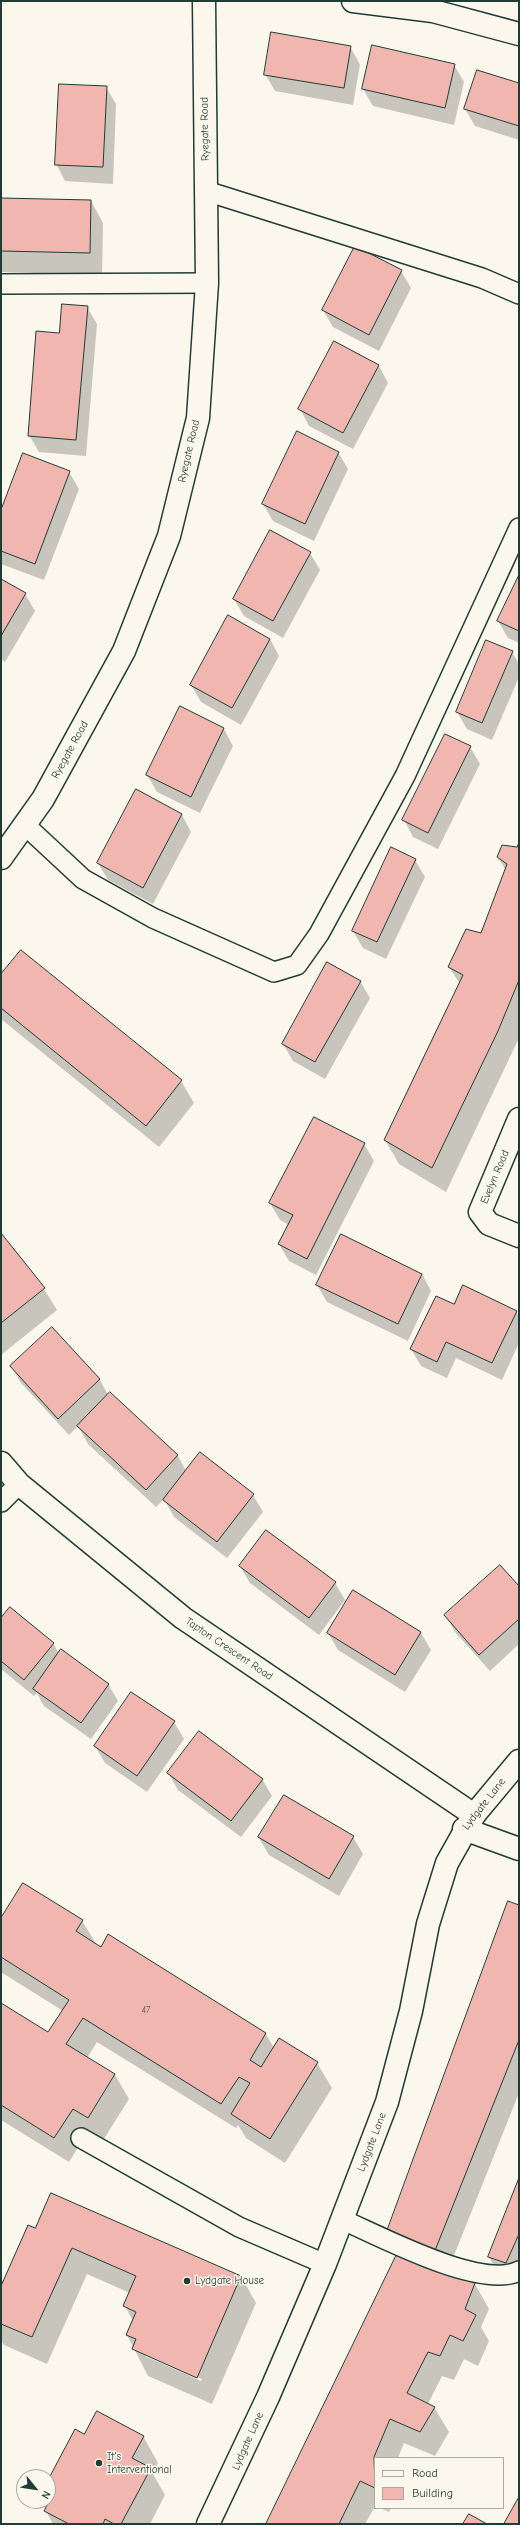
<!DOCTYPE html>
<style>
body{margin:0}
#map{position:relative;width:520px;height:2525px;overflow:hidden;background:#fbf7ec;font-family:"Comic Neue",sans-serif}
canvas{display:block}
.frame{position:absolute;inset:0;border:2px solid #1f3d34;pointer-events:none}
.legend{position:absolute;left:374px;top:2457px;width:130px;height:52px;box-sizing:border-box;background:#fbf7ec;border:1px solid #a3ada2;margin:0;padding:5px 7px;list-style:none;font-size:12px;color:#1f3d34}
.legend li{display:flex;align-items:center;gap:8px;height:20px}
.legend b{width:20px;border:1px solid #a3ada2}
.north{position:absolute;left:16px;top:2469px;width:40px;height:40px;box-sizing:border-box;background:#fbf7ec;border:1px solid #a3ada2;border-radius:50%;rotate:120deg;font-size:11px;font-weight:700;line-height:16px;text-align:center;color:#1f3d34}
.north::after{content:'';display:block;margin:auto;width:14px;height:18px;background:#1f3d34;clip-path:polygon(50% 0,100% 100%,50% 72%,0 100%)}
</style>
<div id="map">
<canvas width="520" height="2525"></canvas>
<div class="frame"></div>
<ul class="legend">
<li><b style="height:5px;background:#fbf7ec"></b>Road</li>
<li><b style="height:11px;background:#f1b6af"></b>Building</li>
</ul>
<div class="north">N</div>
</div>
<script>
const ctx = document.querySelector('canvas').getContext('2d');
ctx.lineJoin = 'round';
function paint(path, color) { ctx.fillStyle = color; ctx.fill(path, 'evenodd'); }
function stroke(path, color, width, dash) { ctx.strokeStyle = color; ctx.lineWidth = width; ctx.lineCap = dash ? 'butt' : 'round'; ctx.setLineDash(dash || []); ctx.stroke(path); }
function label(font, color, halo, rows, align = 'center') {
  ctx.font = font + ' "Comic Neue",sans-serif'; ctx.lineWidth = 3; ctx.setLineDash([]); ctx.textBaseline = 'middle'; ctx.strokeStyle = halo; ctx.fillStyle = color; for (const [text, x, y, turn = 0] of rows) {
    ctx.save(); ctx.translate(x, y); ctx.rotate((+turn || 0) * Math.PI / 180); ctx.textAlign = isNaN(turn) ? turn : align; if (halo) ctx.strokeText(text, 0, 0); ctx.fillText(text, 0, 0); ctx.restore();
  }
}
paint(new Path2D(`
 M 350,47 L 360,64 L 353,105 L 275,91 L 265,74 Z
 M 454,65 L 464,82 L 454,125 L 373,106 L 363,89 Z
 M 519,84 L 519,140 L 475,126 L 465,109 Z
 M 106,87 L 116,104 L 113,184 L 65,181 L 56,164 Z
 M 1,199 L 91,201 L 103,223 L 102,275 L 1,272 Z
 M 401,271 L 411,288 L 379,351 L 333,327 L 323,310 Z
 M 87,307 L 97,324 L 86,456 L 39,452 L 29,435 L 60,334 Z
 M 334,342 L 379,366 L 388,383 L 353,449 L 309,426 L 300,409 Z
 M 338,452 L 348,469 L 314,541 L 273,521 L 263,504 Z
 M 69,472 L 79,489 L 44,580 L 1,564 L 1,512 Z
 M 310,553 L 320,570 L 283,638 L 244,616 L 234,599 Z
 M 519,577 L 519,643 L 508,638 L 498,621 Z
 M 1,580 L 25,594 L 35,611 L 5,662 L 1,659 Z
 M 270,639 L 279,656 L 241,725 L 201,702 L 191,685 Z
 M 512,652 L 519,664 L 519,677 L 492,740 L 467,729 L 457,712 Z
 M 224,729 L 233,746 L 200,813 L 157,792 L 147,775 Z
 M 470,747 L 480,764 L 438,849 L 413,837 L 404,820 Z
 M 182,815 L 191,832 L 153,904 L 108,880 L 98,863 Z
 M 519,845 L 519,1038 L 446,1192 L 399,1164 L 385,1140 L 460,984 L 449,967 L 481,934 L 506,871 L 498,857 L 518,849 Z
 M 415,860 L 425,877 L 386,959 L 363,948 L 353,931 Z
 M 1,976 L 181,1081 L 194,1103 L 159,1147 L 1,1019 Z
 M 360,981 L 370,998 L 325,1079 L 293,1061 L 283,1044 Z
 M 364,1144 L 374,1161 L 316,1275 L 289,1261 L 279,1244 L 289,1225 L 280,1220 L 270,1203 Z
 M 1,1235 L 44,1289 L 57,1310 L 1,1355 Z
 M 422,1274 L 431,1291 L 408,1341 L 327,1302 L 317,1285 Z
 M 454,1305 L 516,1311 L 519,1317 L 519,1343 L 502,1380 L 456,1358 L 447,1378 L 421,1366 L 411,1349 Z
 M 52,1329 L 100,1380 L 108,1395 L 110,1393 L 178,1456 L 186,1471 L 200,1453 L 253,1495 L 263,1512 L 227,1558 L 174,1517 L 164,1499 L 156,1507 L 88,1444 L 78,1426 L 69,1435 L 21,1383 L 11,1366 Z
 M 240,1566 L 335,1583 L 345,1600 L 319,1635 L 250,1583 Z
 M 519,1588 L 519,1644 L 490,1671 L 455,1632 L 445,1615 Z
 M 353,1592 L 421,1633 L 431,1650 L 405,1692 L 338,1650 L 328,1633 Z
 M 1,1612 L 4,1617 L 53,1643 L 59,1654 L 108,1684 L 118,1701 L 91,1739 L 44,1706 L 37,1693 L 34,1696 L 1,1669 Z
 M 174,1722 L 184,1739 L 147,1792 L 105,1763 L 95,1746 Z
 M 168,1773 L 262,1779 L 272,1796 L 241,1837 L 178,1790 Z
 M 353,1837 L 363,1854 L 339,1896 L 269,1855 L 259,1838 Z
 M 519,1906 L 519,2093 L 447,2273 L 475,2284 L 489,2309 L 481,2327 L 489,2341 L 478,2366 L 464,2359 L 454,2380 L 442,2376 L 428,2404 L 434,2407 L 449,2432 L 435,2456 L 404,2443 L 398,2458 L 375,2458 L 375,2506 L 365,2524 L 267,2524 L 398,2253 Z
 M 1,1919 L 82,1921 L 97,1945 L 101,1948 L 109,1935 L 266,2034 L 274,2048 L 279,2039 L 317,2063 L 332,2088 L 285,2163 L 246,2138 L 238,2125 L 236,2128 L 97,2042 L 87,2058 L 115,2075 L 129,2099 L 102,2142 L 87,2133 L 69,2162 L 1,2120 L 1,2004 L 49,2034 L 63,2011 L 1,1972 Z
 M 519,2181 L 519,2270 L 499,2274 L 489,2257 Z
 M 36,2229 L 241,2276 L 256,2303 L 212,2404 L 148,2376 L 127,2335 L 133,2321 L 125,2306 L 130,2293 L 87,2274 L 47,2364 L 4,2345 L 1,2340 L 1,2288 ZM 145,2354 L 202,2379 L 201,2381 L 145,2356 Z
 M 85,2435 L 143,2436 L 158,2463 L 153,2474 L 165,2495 L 150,2524 L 53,2524 L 46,2511 L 52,2498 L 48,2490 L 48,2482 Z
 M 380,2508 L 391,2508 L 389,2512 Z`), '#0003');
const building = new Path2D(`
 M 271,32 L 351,46 L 344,88 L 264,75 Z
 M 372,45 L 455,64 L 445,108 L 362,89 Z
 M 477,70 L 519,83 L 519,126 L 464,109 Z
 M 59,84 L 107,86 L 103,167 L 55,165 Z
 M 1,198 L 91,200 L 90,253 L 1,251 Z
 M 355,246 L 402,270 L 369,335 L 322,310 Z
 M 62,304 L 88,306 L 76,440 L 28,436 L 36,331 L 59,333 Z
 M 334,341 L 379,365 L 343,433 L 298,409 Z
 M 297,431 L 339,452 L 305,524 L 262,504 Z
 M 23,453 L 70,471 L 35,564 L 1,551 L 1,510 Z
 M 270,530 L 311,552 L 273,621 L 233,599 Z
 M 519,575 L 519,631 L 497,621 Z
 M 1,579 L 26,593 L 1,636 Z
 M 228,615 L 270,639 L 232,708 L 190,685 Z
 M 486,640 L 513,651 L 482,723 L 456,712 Z
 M 180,706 L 224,728 L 191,797 L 146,775 Z
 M 445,734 L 471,746 L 428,833 L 402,820 Z
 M 136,789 L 182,814 L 143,888 L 97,863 Z
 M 519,842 L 519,980 L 498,1031 L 432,1168 L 384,1140 L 463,975 L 448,967 L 466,929 L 481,933 L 507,864 L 497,857 L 502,845 L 517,847 Z
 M 391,847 L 416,859 L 377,942 L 352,931 Z
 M 21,950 L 182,1080 L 146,1126 L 1,1008 L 1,974 Z
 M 327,962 L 361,981 L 315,1062 L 282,1044 Z
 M 314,1117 L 365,1143 L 307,1259 L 278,1244 L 293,1215 L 269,1203 Z
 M 1,1233 L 45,1288 L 1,1323 Z
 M 341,1234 L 422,1274 L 398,1324 L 316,1285 Z
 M 463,1285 L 517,1311 L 492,1363 L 446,1342 L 437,1362 L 410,1349 L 436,1296 L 454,1304 Z
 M 52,1327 L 100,1379 L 58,1419 L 10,1366 Z
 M 110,1392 L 178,1455 L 146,1490 L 77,1426 Z
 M 200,1452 L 254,1494 L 217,1542 L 163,1500 Z
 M 266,1530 L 336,1582 L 309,1618 L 239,1566 Z
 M 500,1565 L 519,1586 L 519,1619 L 479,1655 L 444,1615 Z
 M 353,1590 L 421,1632 L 395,1675 L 327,1633 Z
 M 10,1607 L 54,1643 L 24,1680 L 1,1661 L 1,1618 Z
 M 61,1649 L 109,1684 L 81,1723 L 33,1689 Z
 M 131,1692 L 175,1721 L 137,1776 L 94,1746 Z
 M 199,1731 L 263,1779 L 231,1821 L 167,1773 Z
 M 284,1795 L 354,1836 L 329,1879 L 258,1837 Z
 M 23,1883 L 83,1920 L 76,1931 L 101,1947 L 108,1934 L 266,2033 L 250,2060 L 261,2067 L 279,2038 L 318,2062 L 270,2139 L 231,2114 L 250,2083 L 239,2077 L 221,2104 L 83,2018 L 66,2044 L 115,2074 L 88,2118 L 73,2109 L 54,2138 L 1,2105 L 1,2003 L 48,2032 L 69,2000 L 1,1957 L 1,1918 Z
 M 508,1901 L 519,1905 L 519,2040 L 434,2253 L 386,2234 Z
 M 519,2178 L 519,2234 L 506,2263 L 488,2257 Z
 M 51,2193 L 241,2276 L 197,2378 L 132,2349 L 136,2339 L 126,2335 L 136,2312 L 123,2306 L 136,2276 L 72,2248 L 32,2337 L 1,2324 L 1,2286 L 28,2225 L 35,2228 Z
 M 398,2252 L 475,2283 L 465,2309 L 476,2315 L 463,2341 L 450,2335 L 440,2356 L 428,2352 L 407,2393 L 435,2407 L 420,2432 L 390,2419 L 374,2457 L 375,2488 L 360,2481 L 339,2524 L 266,2524 Z
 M 97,2411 L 144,2436 L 132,2458 L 151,2468 L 121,2524 L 114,2524 L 105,2519 L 103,2524 L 69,2524 L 44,2511 L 54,2491 L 48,2488 L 48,2480 L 75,2429 L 84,2434 Z
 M 519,2497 L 519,2524 L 504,2524 Z
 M 469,2514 L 487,2524 L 463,2524 Z`);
paint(building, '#f1b6af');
stroke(building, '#1f3d34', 1);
const lane = new Path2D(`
 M 206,191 L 482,278 L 519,294
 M 1,284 L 207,283
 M 25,825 L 83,879 L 153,918 L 274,972 L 297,965 L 319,934 L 405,776 L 519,528
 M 1,1502 L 19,1484
 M 81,2138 L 239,2227 L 325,2264
 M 343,2220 C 382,2237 481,2290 519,2271`);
const street = new Path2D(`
 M 353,1 L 433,11 L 519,34
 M 1,858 L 43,799 L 124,651 L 169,536 L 198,418 L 207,283 L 204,1
 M 519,1119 L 480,1212 L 489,1224 L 519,1236
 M 1,1463 L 19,1484 L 183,1618 L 474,1815
 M 464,1829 L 519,1849`);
const secondary = new Path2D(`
 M 208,2524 L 268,2397 L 325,2264 L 387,2102 L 411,2011 L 428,1924 L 447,1863 L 474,1815 L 519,1761`);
stroke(lane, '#1f3d34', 22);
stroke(street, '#1f3d34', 25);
stroke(secondary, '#1f3d34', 25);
stroke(lane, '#fbf7ec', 19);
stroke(street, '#fbf7ec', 22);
stroke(secondary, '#fbf7ec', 22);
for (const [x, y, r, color] of [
 [187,2281,4,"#1f3d34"],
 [99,2463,4,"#1f3d34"]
]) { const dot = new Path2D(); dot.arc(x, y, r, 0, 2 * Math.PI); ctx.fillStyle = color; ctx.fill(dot); stroke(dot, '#fbf7ec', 1.5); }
label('9px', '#545b53', null, [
 ["47",146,2010]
]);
label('11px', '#1f3d34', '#fbf7ec', [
 ["Ryegate Road",205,129,-91],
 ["Ryegate Road",189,451,-77],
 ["Ryegate Road",70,750,-61],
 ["Evelyn Road",495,1177,-67],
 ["Tapton Crescent Road",229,1649,34],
 ["Lydgate Lane",484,1804,-52],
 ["Lydgate Lane",372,2142,-69],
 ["Lydgate Lane",248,2441,-66]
]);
label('11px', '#1f3d34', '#fbf7ec', [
 ["Lydgate House",195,2281],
 ["It's",107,2457],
 ["Interventional",107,2470]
], 'left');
</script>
